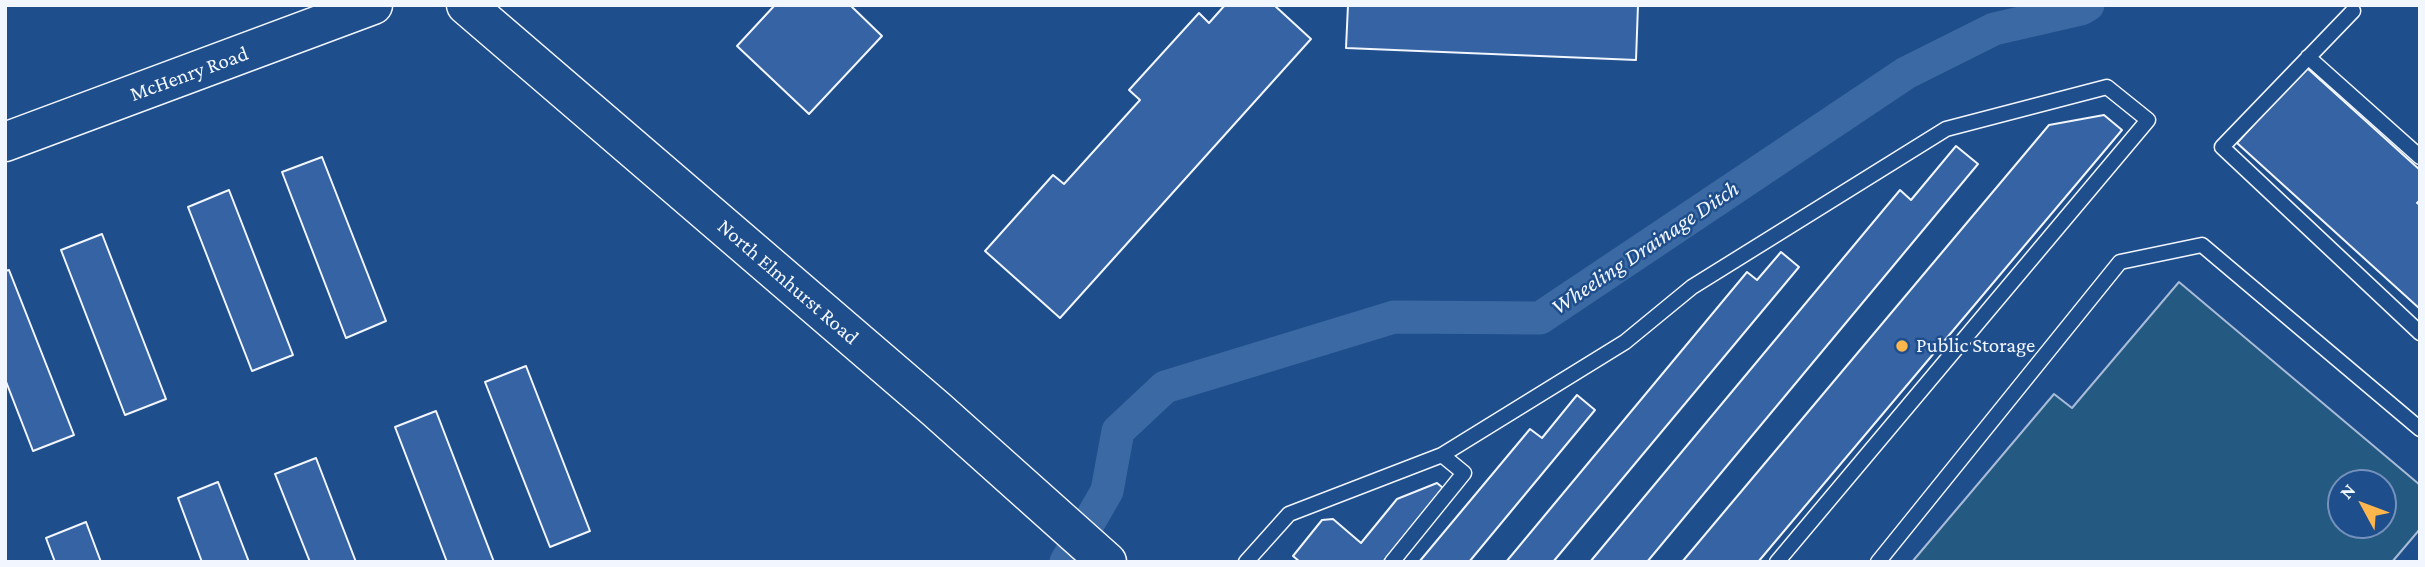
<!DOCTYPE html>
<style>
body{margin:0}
#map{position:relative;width:2425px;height:567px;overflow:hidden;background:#1f4e8c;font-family:"Crimson Pro",serif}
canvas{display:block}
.frame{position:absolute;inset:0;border:7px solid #f2f6ff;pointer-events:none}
.north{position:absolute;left:2327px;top:469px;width:70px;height:70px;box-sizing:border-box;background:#1f4e8c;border:2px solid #7391ba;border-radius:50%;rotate:311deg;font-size:19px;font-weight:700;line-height:28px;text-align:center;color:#f2f6ff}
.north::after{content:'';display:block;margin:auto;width:24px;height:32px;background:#ffb74d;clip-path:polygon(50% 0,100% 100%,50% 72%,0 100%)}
</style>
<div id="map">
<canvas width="2425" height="567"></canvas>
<div class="frame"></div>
<div class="north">N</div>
</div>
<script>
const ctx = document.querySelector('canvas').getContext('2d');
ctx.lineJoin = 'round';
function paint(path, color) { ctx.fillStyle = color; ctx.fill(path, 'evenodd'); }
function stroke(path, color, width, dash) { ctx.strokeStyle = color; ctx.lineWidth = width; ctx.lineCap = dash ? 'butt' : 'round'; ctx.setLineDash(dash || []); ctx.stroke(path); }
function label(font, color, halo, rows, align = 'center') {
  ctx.font = font + ' "Crimson Pro",serif'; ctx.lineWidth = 5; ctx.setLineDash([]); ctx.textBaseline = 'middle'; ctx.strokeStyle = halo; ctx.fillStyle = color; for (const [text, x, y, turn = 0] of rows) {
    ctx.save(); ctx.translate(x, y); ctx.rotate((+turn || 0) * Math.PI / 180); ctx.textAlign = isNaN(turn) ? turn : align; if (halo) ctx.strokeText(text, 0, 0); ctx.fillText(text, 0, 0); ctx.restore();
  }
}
const green = new Path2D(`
 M 2179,282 L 2420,485 L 2420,529 L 2392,562 L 1912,562 L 2054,394 L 2072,408 ZM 2341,483 L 2383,483 L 2383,525 L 2341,525 Z`);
paint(green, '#245a82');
stroke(green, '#a8bbd7', 2);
stroke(new Path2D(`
 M 1066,562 L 1107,491 L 1118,431 L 1165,387 L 1394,317 L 1540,318 L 1906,73 L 1994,29 L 2081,9 L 2088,5`), '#3b69a3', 33);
const building = new Path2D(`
 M 775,5 L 850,5 L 882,36 L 809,114 L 737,46 Z
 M 1225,5 L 1274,5 L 1311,39 L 1060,318 L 985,251 L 1053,175 L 1064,184 L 1140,100 L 1129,90 L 1199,13 L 1209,23 Z
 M 1348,5 L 1638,5 L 1636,60 L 1346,48 Z
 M 2306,67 L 2420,170 L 2420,200 L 2417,203 L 2420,205 L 2420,309 L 2237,143 Z
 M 2104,115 L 2122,130 L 1758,562 L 1682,562 L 2049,125 Z
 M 1956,146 L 1978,164 L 1647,562 L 1590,562 L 1900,190 L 1911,200 Z
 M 322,157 L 386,321 L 346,338 L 282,172 Z
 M 229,190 L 293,355 L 252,371 L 188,207 Z
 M 102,234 L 166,399 L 125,415 L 61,250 Z
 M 1781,252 L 1799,267 L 1553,562 L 1506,562 L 1747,272 L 1757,280 Z
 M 9,270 L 74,435 L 33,451 L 5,379 L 5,271 Z
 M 526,366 L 590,531 L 550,547 L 485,382 Z
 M 1577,395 L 1595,410 L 1469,562 L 1419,562 L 1530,429 L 1542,438 Z
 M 436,411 L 494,562 L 447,562 L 395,427 Z
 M 316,458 L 356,562 L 310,562 L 275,474 Z
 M 218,482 L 249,562 L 202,562 L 178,498 Z
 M 1437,483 L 1443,488 L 1383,562 L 1300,562 L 1293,556 L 1322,520 L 1333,519 L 1361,543 L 1397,499 Z
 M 86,522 L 101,562 L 55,562 L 46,538 Z`);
paint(building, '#3563a3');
stroke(building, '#f2f6ff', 2);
const service = new Path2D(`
 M 2353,11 L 2222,147 L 2420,333
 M 2308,57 L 2420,157
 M 1246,562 L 1289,514 L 1442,455 L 1625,342 L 1692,287 L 1946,129 L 2107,87 L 2148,120 L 1777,562
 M 1392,562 L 1464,473 L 1442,455
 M 1878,562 L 2120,262 L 2202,245 L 2420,429`);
const primary = new Path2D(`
 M 466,5 L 936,409 L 1107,562
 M 5,142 L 373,5`);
stroke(service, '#f2f6ff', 17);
stroke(primary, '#f2f6ff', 41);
stroke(service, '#1f4e8c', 14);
stroke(primary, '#1f4e8c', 38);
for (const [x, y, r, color] of [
 [1902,346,7,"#ffb74d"]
]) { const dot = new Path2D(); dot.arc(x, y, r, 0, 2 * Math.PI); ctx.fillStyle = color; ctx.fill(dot); stroke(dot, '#1f4e8c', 2.5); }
label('21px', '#f2f6ff', '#1f4e8c', [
 ["McHenry Road",189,74,-20],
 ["North Elmhurst Road",788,282,41]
]);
label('21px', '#f2f6ff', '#1f4e8c', [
 ["Public Storage",1916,346]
], 'left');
label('italic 23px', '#f2f6ff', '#1f4e8c', [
 ["Wheeling Drainage Ditch",1645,248,-34]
]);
</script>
